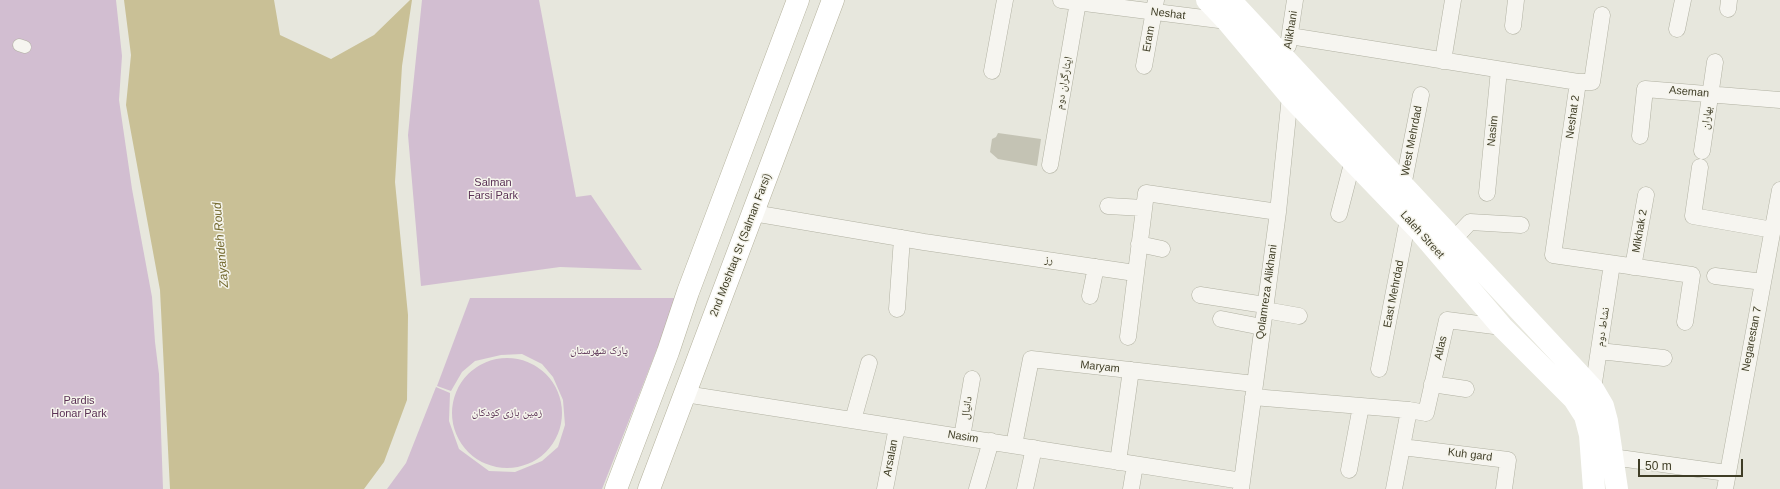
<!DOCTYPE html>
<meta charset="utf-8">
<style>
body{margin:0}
#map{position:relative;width:1780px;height:489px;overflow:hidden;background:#e7e7dd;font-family:Helvetica,sans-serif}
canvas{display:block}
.scale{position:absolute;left:1638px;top:459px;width:105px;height:18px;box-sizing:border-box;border:2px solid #3f3d26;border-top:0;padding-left:5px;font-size:12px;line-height:14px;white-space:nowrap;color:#3f3d26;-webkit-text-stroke:3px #f5f4ec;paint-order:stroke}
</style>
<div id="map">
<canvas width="1780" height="489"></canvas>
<div class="scale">50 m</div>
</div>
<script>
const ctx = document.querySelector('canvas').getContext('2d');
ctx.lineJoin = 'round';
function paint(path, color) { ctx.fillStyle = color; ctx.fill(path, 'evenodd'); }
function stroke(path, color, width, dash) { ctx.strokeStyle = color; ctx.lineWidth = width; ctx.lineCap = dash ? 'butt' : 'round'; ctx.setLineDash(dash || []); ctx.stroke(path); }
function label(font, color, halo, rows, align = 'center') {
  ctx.font = font + ' Helvetica,"Noto Naskh Arabic",sans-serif'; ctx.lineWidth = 3; ctx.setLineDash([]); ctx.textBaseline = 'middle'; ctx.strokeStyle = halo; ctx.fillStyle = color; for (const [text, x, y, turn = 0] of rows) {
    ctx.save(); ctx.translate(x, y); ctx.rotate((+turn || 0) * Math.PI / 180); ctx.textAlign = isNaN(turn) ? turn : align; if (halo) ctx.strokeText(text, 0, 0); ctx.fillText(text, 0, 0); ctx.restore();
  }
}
paint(new Path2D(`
 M 0,0 L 116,0 L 122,56 L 119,100 L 132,189 L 152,297 L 155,342 L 159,374 L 163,489 L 0,489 Z
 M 422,0 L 539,0 L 576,197 L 591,195 L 642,270 L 560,267 L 421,286 L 408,135 Z
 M 470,298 L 677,298 L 602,489 L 387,489 L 406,463 L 436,387 L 450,393 L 449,421 L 459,449 L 489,471 L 515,472 L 542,461 L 558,447 L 565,425 L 563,400 L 553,377 L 542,364 L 522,354 L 501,355 L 475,361 L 462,372 L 451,391 L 437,386 Z
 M452 413a55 55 0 1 1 110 0a55 55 0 1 1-110 0Z`), '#d2bed1');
paint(new Path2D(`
 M 124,0 L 274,0 L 280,35 L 331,59 L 374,35 L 410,0 L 412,0 L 402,66 L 395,182 L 408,315 L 407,400 L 384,462 L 364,489 L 170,489 L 160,290 L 126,105 L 131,55 Z`), '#c9c096');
paint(new Path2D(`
 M 998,133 L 1041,139 L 1037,166 L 998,159 L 990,152 L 992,139 L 996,137 Z`), '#c4c3b4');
const pedestrian = new Path2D(`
 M 19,45 L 25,47`);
const minor = new Path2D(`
 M 1061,0 L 1227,21
 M 1728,9 L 1729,0
 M 1513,26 L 1516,0
 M 1677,29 L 1683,0
 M 1290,36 L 1578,82 L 1592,82 L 1602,15
 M 1288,46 L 1295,0
 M 1443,61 L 1453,0
 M 1144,66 L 1156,0
 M 992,71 L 1005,0
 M 1578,82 L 1553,255 L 1692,275 L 1685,322
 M 1640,136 L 1645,89 L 1780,100
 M 1702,151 L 1715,62
 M 1050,165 L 1078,2
 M 1700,167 L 1693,216 L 1773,230
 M 1403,186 L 1421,95
 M 1487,193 L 1499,70
 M 1108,206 L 1144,208
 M 753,213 L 924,242 L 1135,273
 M 1339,214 L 1353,160
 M 1453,240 L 1470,222 L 1521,225
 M 1139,244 L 1162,249
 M 1633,267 L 1646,195
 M 1715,276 L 1763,282
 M 1200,295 L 1265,305
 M 1090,296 L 1096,267
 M 897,309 L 902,238
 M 1265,310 L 1299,316
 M 1221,319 L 1262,327
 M 1128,337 L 1146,193 L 1278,212
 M 1599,351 L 1664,358
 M 1379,369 L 1408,219
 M 1432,384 L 1466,389
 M 1593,389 L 1612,264
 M 685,394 L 1242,481
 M 1253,397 L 1409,410
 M 853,420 L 869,363
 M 962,437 L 972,379
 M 1014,445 L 1031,359 L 1255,384
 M 1402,447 L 1508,460 L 1504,489
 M 1612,457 L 1727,473
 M 1118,462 L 1131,370
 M 1349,470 L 1361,406
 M 885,489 L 897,427
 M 977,489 L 991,441
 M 1025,489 L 1034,448
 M 1131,489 L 1135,465
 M 1241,489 L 1278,212 L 1290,96
 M 1394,489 L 1409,410 L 1426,413 L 1447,320 L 1502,327
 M 1725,489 L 1780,190`);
const primary = new Path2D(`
 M 616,489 L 668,352 L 688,292 L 798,0
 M 649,489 L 833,0`);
stroke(pedestrian, '#b1b1a2', 13);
stroke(minor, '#b1b1a2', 17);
stroke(primary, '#b4b19c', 23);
stroke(pedestrian, '#f6f5f0', 12);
stroke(minor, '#f6f5f0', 16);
stroke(new Path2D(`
 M 1207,0 L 1227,21 L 1290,96 L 1419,230 L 1502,327 L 1574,399 L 1585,416 L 1590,435 L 1594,489
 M 1230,0 L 1593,389 L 1603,406 L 1607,421 L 1617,489`), '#fff', 22);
stroke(primary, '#fff', 22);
label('11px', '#3f3d26', '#f5f4ec', [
 ["Neshat",1168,14,7],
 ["Alikhani",1291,30,-81],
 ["Eram",1149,39,-80],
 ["ایثارگران دوم",1064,83,-80],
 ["Aseman",1689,92,5],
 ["Neshat 2",1573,117,-82],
 ["بهاران",1707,118,-82],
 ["Nasim",1493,131,-84],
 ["West Mehrdad",1412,141,-79],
 ["Mikhak 2",1640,231,-80],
 ["Laleh Street",1422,235,48],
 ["2nd Moshtaq St (Salman Farsi)",741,245,-69],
 ["رز",1049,260,8],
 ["Qolamreza Alikhani",1267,292,-82],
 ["East Mehrdad",1394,294,-79],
 ["نشاط دوم",1603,327,-81],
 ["Negarestan 7",1752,339,-79],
 ["Atlas",1441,348,-77],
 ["Maryam",1100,367,6],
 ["دانیال",967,408,-81],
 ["Nasim",963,437,9],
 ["Kuh gard",1470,455,7],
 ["Arsalan",891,458,-79]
]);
label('11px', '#5b3356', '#f5f4ec', [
 ["Salman",493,183],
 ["Farsi Park",493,196],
 ["پارک شهرستان",599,351],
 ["Pardis",79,401],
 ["Honar Park",79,414],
 ["زمین بازی کودکان",507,413]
]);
label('italic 12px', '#746a2f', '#f5f4ec', [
 ["Zayandeh Roud",221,245,-95]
]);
</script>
